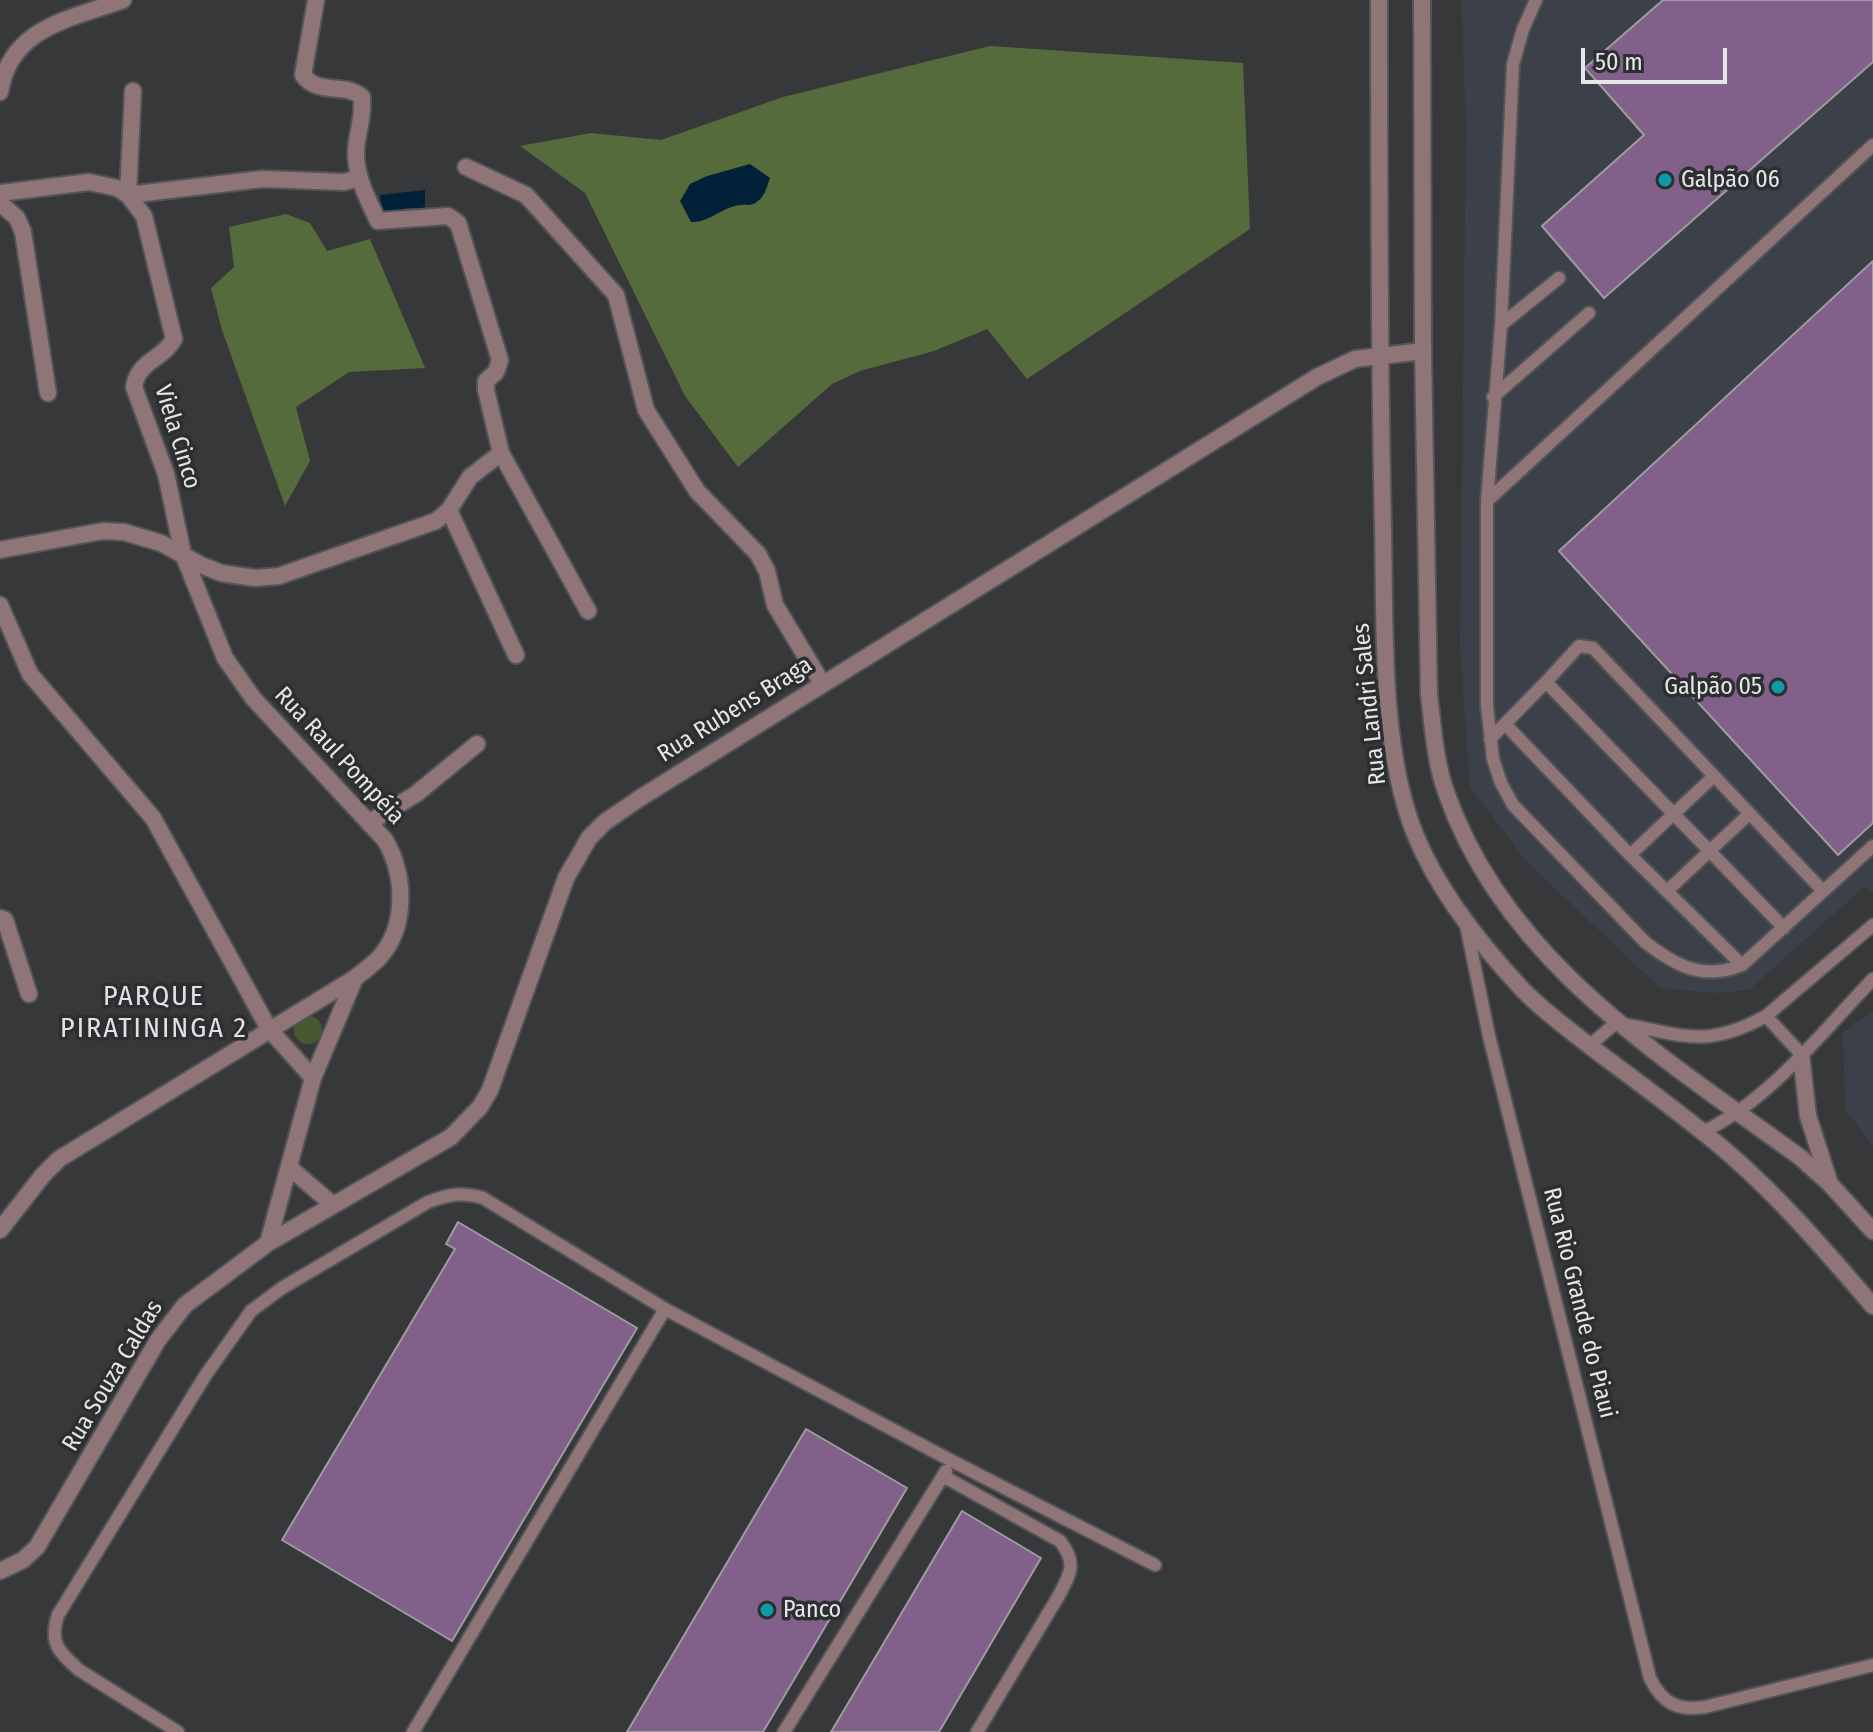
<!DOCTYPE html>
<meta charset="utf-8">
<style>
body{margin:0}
#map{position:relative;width:1873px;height:1732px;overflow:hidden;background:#36383a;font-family:"Fira Sans Condensed",sans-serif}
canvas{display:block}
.scale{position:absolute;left:1581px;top:48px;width:146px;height:36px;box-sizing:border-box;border:4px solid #e4e6e7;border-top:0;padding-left:10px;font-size:24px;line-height:28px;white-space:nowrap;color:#e4e6e7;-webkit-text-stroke:6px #2c2e30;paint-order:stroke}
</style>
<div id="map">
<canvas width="1873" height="1732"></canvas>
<div class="scale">50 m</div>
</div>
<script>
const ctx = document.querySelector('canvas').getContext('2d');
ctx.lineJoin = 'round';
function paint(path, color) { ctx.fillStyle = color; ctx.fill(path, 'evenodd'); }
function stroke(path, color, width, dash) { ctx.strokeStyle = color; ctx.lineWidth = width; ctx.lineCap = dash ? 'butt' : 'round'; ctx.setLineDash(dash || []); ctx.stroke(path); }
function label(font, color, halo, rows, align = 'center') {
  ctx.font = font + ' "Fira Sans Condensed",sans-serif'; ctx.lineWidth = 7; ctx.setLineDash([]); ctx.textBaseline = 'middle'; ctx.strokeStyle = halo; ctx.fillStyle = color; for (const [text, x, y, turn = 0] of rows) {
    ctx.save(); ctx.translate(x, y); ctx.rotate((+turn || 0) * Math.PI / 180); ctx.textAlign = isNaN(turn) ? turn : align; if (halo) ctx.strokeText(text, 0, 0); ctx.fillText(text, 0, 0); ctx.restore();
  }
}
paint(new Path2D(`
 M 1461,0 L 1873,0 L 1873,893 L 1865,886 L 1749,990 L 1714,993 L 1660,988 L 1526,861 L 1470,787 L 1460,645 L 1466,123 Z
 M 1873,1011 L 1873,1146 L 1845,1109 L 1843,1033 Z`), '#3c4149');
paint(new Path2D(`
 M294 1030a14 14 0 1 1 28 0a14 14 0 1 1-28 0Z`), '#47592f');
paint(new Path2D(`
 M 990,46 L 1243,63 L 1250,229 L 1027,379 L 987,329 L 934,351 L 860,371 L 832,384 L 738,467 L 685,396 L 585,193 L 520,146 L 591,133 L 661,140 L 783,97 Z
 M 286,214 L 310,223 L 327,251 L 370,239 L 425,368 L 349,372 L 296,407 L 310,461 L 285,506 L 222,330 L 211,288 L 234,267 L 229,227 Z`), '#566b3b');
paint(new Path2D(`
 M 750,164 L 770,178 C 767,186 765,196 758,201 C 751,207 747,204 740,205 C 722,207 709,223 691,222 L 680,201 L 690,184 L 707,176 Z
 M 425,190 L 425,208 L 407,208 L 382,213 L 380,195 Z`), '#012139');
const building = new Path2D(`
 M 1663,0 L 1873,0 L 1873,62 L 1604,298 L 1542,226 L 1644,135 L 1585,68 Z
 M 1873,261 L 1873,823 L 1838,855 L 1559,551 Z
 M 458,1222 L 637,1328 L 452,1641 L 282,1540 L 455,1249 L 446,1244 Z
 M 806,1429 L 907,1488 L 763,1732 L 627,1732 Z
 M 962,1511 L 1041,1558 L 939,1732 L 831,1732 Z`);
paint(building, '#816089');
stroke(building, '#9e9c9f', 2);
const service = new Path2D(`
 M 1536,0 L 1523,29 L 1513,64 L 1501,325 L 1487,501 L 1487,706 L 1493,759 L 1501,783 L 1513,805 L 1645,942 C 1676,966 1703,981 1742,965 L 1873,846
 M 1501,325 L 1559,278
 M 1493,397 L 1589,313
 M 1487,501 L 1873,145
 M 1546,682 L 1579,646 L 1593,648 L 1823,891
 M 1505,724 L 1630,855 L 1742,965
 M 1490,739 L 1546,682 L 1784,928
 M 1630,855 L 1714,776
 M 1667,891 L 1749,814
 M 1466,925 L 1489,1036 L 1650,1678 C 1662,1703 1677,1711 1705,1707 L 1873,1665
 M 1766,1016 L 1801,1054
 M 1590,1045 L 1616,1023 C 1681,1033 1702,1051 1766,1016 L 1873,925
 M 1703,1132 C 1771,1099 1821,1033 1873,979
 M 943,1476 L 1060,1541 C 1078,1564 1070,1574 1058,1597 L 977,1732
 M 178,1732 L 79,1670 C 58,1651 49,1643 58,1615 L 205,1376 L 251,1311 L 282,1288 L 428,1202 C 449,1194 462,1192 483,1198 L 665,1309 L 952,1461 L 1155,1565
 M 413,1732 L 665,1309
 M 784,1732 L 946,1471`);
const minor = new Path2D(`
 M 316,0 L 303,75 C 318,96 345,82 362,97 C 363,117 360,123 357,141 C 352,170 366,196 378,221 L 448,216 L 458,223 L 500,360 L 496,372 L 486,381 L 486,390 L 501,453 L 588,611
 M 133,91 L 128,195 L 262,179 L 344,182 L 359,178
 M 0,92 C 10,27 71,19 123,0
 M 466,167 L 526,195 L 616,295 L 646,410 L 697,491 L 758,554 L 767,571 L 775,605 L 822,683
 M 0,193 L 89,182 L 117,188 L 128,195 L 144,216 L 174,339 C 164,359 138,360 134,387 L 166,474 L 183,554 L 225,658 L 253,698 L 385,840 C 405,874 408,926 379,958 C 372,965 363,972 355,978 L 59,1159 L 43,1175 L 0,1230
 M 0,203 L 17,218 L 23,232 L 48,393
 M 449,510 L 516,655
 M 0,550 L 103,531 L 124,532 L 161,543 L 201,565 L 221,573 L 255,578 L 279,576 L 436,521 L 449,510 L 470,477 L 501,453
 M 0,605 L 30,674 L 153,818 L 269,1029 L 313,1078
 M 370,822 L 416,794 L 477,744
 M 0,918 L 5,920 L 29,994
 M 289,1167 L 332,1204
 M 268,1243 L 313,1078 L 355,978
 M 0,1571 L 23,1560 L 37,1547 L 158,1340 L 185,1305 L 268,1243 L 451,1137 L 480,1107 L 490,1090 L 566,878 L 589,838 L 605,822 L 640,798 L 1317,377 L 1355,359 L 1423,351`);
const tertiary = new Path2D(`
 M 1379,0 C 1379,176 1379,352 1383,528 C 1385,621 1380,748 1415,834 C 1438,891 1480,944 1522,989 C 1543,1011 1567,1028 1591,1047 C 1627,1074 1664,1101 1699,1129 C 1765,1180 1819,1243 1873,1306
 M 1422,0 L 1423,351 L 1429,695 C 1433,727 1435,761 1446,792 C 1505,962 1663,1057 1801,1158 L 1829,1183 L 1873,1231
 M 1801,1054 L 1808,1116 L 1829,1181`);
stroke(service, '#525456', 16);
stroke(minor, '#525456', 20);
stroke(tertiary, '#525456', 20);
stroke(service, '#907578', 12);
stroke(minor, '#907578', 16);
stroke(tertiary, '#907578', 16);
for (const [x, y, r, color] of [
 [1665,180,8,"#0f9aa8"],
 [1778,687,8,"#0f9aa8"],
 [767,1610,8,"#0f9aa8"]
]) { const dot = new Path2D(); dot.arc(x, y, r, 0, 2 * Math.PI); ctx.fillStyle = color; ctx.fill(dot); stroke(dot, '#2c2e30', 3); }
label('24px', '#e4e6e7', '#2c2e30', [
 ["Galpão 06",1681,180],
 ["Galpão 05",1762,687,"right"],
 ["Panco",783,1610]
], 'left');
label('24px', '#e4e6e7', '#2c2e30', [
 ["Viela Cinco",177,437,73],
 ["Rua Landri Sales",1370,704,-96],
 ["Rua Rubens Braga",735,710,-32],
 ["Rua Raul Pompéia",339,756,47],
 ["Rua Rio Grande do Piaui",1579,1303,76],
 ["Rua Souza Caldas",113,1376,-59]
]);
ctx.letterSpacing = '2px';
label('28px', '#e0e2e5', '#2c2e30', [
 ["PARQUE",154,997],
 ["PIRATININGA 2",154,1029]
]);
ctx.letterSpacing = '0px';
</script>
